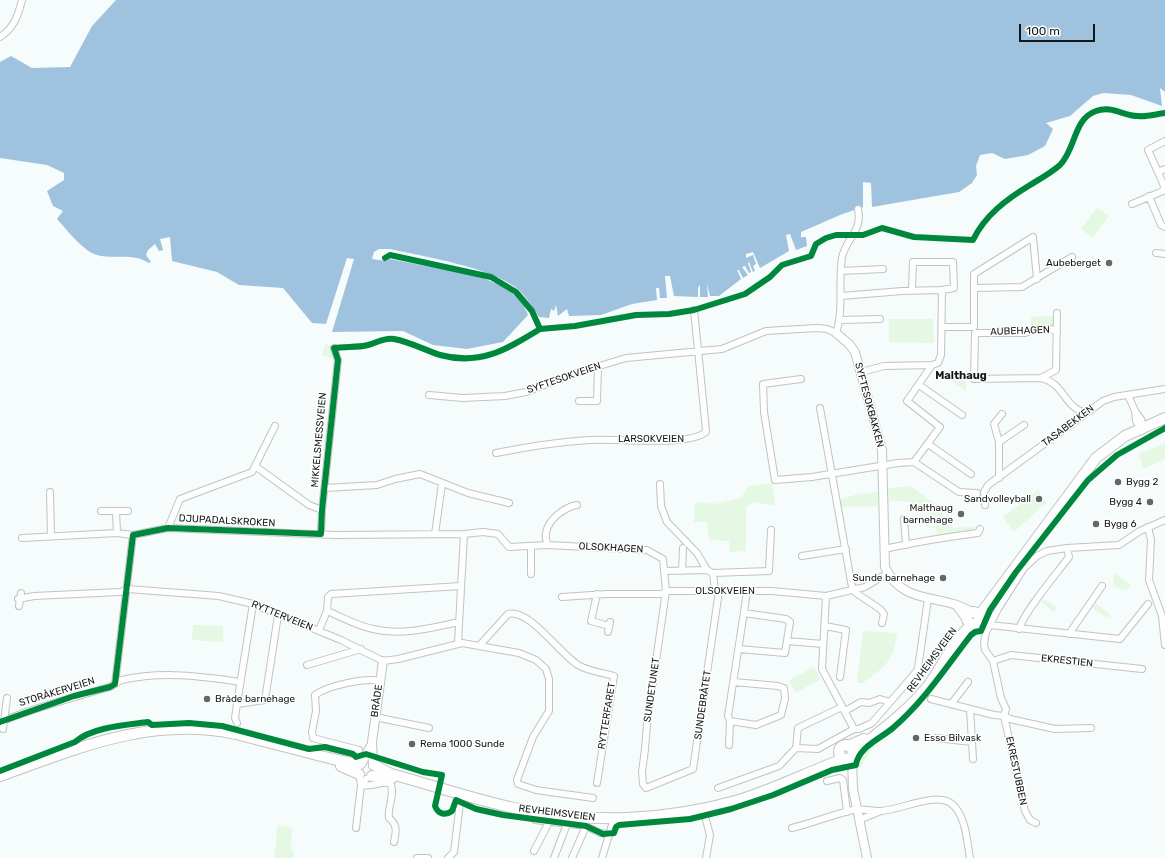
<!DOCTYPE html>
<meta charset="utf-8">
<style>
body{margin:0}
#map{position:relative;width:1165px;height:858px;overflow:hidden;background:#f6fbfb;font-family:Rubik,sans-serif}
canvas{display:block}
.scale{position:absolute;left:1019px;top:24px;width:76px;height:18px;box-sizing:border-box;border:2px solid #141817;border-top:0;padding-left:5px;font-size:12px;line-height:14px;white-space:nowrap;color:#141817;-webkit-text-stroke:3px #fff;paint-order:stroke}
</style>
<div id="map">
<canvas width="1165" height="858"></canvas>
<div class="scale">100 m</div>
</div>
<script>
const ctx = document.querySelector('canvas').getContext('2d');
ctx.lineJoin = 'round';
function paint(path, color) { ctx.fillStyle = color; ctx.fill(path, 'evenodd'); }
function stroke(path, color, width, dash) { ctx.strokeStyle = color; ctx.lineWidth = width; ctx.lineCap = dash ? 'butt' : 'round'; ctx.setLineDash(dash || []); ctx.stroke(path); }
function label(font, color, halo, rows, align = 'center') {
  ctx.font = font + ' Rubik,sans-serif'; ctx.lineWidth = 3; ctx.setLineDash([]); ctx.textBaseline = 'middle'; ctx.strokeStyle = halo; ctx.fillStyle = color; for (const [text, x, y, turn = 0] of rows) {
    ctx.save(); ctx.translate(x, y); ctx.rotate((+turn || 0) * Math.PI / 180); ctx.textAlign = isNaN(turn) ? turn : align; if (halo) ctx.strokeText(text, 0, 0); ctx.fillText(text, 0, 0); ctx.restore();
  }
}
paint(new Path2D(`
 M 1097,207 L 1109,216 L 1093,238 L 1081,229 Z
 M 1053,316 L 1053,327 L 1031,327 L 1031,317 Z
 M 889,319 L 933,319 L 934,343 L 889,342 Z
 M 326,343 L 332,349 L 336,360 L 322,355 Z
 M 943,372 L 966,372 L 966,391 L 942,374 Z
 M 1165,443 L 1165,459 L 1143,469 L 1139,454 Z
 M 772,483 L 775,506 L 756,502 L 746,506 L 746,551 L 730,552 L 729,541 L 709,540 L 707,522 L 694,522 L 695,502 L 715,504 L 741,498 L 748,486 Z
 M 911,486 L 933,503 L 942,508 L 943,517 L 953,528 L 973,527 L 976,531 L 937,536 L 935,516 L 931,516 C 916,501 909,500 889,501 L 888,488 Z
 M 1038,490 L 1047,503 L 1040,508 L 1038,506 L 1039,509 L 1014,532 L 1003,517 Z
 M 878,492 L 878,506 L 839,507 L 838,500 L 858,494 Z
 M 1114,573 L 1131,585 L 1126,591 L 1113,586 Z
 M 1044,599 L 1057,608 L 1054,612 L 1041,602 Z
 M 1096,604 L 1110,614 L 1107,618 L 1093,608 Z
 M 193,625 L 223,626 L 223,642 L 192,640 Z
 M 863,631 L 897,633 C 893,663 885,666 863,683 L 857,683 Z
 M 814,667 L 821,679 L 795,693 L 789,680 Z
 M 875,744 L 860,768 L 860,758 L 865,750 Z
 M 278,825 L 292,828 L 291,845 L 294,858 L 274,858 Z`), '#e4f8e3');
paint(new Path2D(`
 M 116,0 L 1165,0 L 1165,92 L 1160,88 L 1162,106 L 1131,95 L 1103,93 L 1093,96 L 1070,116 L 1046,123 L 1053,129 L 1045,146 L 1028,155 L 1005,159 L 992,153 L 980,155 L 976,166 L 977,175 L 972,183 L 959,192 L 872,207 L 871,183 L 863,182 L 863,207 L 840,215 L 801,232 L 801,237 L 806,237 L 807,246 L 796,250 L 790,234 L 786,235 L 789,251 L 760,268 L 753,252 L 746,254 L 746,258 L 753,255 L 756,264 L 753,266 L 755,271 L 753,272 L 749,262 L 748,263 L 751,272 L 749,273 L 745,266 L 742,267 L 748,275 L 743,278 L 739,270 L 737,270 L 741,279 L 719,296 L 710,296 L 707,284 L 708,297 L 700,297 L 700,285 L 698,288 L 698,297 L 674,296 L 670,276 L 665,276 L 667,298 L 660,298 L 659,288 L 656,288 L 657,300 L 632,304 L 601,315 L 569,316 L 567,309 L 558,316 L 556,305 L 554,311 L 551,309 L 549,318 L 539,317 C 533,308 527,298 519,290 C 492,267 425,257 390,249 L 379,249 L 374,252 L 372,259 L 386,261 L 390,259 L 477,276 C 497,283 521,293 528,315 L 503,342 L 467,349 L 433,345 L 403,331 L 332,332 L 354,259 L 347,258 L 326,324 L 312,323 L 283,288 L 239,285 L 217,272 L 172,261 L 170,237 L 160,239 L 163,250 L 159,251 L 155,244 L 148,250 L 146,255 L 151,262 L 149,263 C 131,252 116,260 97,255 C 83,251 67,230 57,219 L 63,211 L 53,206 L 47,191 L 64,180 L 64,173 L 47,165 L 0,158 L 0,62 L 11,56 L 32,68 L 70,67 L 92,26 Z`), '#9fc3de');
const minor = new Path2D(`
 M 0,37 C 14,28 18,16 22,0
 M 1158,172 L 1148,150 L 1165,141
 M 1149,196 L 1161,225 L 1165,227
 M 1132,204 L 1163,191 L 1164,186 L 1158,172 L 1165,169
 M 1156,253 L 1165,254
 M 841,271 L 883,269
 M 974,288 L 1022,287 L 1072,257
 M 841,296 L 902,291 L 942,290 L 954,288 L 953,262 L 913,262 L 912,290
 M 840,320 L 880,319
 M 942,327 L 974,327 L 974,274 L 1033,237 L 1037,279
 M 1057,332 L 1051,329 L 1034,329 L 1025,333 L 975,333 L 974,379 L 1041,378 C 1065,384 1062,404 1084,413
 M 861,372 L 884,366 L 932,365 L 938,363 L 941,355 L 942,290
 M 1041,378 L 1056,370 L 1057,313
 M 801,379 L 763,384 L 764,412 L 775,480 L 812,477 L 898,463 L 914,462 L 959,492 L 977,493
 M 919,385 L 962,415
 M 429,395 L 463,398 L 505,396 L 526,392 L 576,373 L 626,358 L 722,349 L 766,331 L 817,328 L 827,329 L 836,333 C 844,309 838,283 842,258 C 845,239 863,232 858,209
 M 1128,395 L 1135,411 L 1141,419 L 1144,429
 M 579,401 L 597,401 L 598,366
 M 820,408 L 852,587 L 856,593 L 880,609 L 884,614 L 882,623
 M 1135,411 L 1136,421 L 1142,431
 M 999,442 L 994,424 L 1002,414
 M 928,444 L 971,474
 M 496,453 C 526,447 558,442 589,440 C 616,438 688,447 706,432 L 705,420 L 694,310
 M 914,462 L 940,427 L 907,401 L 932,365
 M 255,466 L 275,426
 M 999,478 L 999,442 L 1024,425
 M 660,484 L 661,506 L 667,522 L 697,553 L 707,570 L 713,573 L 715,591
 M 325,488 L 377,485 L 395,479 L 420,474 L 468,493 L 509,503
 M 50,492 L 51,536
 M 985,505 L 984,492 L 988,485 L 1103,401 L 1114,397 L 1165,389
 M 101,511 L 128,511
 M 116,511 L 117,533
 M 904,519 L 906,545
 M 1148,527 L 1151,540 L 1149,580 L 1162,616 L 1165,645
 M 168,528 L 180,499 L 252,472 L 255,466 L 309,505 L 322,510
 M 321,534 L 322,510 L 338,360 L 334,348
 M 435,534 L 442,484
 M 133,535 L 168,528 L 335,535 L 464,534 L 483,532 L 498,534 L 509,547 L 547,545 L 647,550 L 663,559 L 666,591 L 647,724 L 645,749 L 642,772 L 643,784 L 646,788 L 693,769 L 719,591
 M 22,538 L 117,533 L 133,535
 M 547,545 C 547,541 545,537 546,533 C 548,519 565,507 577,505
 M 531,547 L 531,574
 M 884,549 C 916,542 946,537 978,533 L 980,529
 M 802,556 L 846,549
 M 665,571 L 707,570
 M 682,571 L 683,548
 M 713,573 L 769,571 L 771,530
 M 597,594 L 591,621 L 609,626
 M 826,596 L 822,669 L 854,729
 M 562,597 L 607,594 L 662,594 L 666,591 L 772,591 L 826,596 L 865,587 L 888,573
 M 18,599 L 34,596 L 120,592 L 128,589 L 219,596 L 253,604 L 341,640 L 383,661 L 398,659 L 462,643 L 519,653 L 536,660 L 546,669 L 549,679 L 549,711 L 533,737 L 517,780 L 518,784 L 536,790 L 593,798
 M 19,606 L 21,593
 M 459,622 C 430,628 402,636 373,629 C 357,626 342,617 327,611 L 328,597 L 331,594 L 461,586
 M 975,624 L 983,626 L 990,625 L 1120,639 L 1148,604
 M 825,626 L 846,630 L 840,677
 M 1019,629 C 1024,612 1057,573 1069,557 L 1067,548
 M 319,630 L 327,611
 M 608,632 L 610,622
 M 1069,634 L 1102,586
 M 787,641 L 823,644
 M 458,643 L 464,534
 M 479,646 L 508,614 C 529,608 561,655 578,665 C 588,671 603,673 614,676 L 597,783
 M 739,649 L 785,653 L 790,622 L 786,619 L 744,613
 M 993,661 L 1011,655 L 1142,669
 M 307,665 L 361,649
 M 115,684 L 133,535
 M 931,699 L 994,715 L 1004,716 L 1006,709 L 1001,698 L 993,661 L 985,650 L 984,643 L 986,632 L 998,609 L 1024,568 L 1037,556 L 1047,551 L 1067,548 L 1119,545 L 1140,531 L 1165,520
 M 952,703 L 968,682
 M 237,704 L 265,700 L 278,615
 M 970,709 L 973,759
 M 845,711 L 861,702 L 869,703 L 880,699 L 890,702
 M 1004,716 L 1025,811 L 1030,820 L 1036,823
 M 1004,716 L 1010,719 L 1055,729 L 1091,728
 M 375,717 L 429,728
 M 5,720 C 38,706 74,698 109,687 C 114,686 117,681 122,680 C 161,671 201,676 240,682
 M 730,721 L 756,725 L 781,715 L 785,699 L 784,688 L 778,686 L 734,682
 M 237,723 L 235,718 L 237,704 L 253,604
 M 3,729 L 7,698
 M 936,738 L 972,742
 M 729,745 L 730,721 L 728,716 L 747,592
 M 796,748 L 798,728 L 842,707
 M 359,750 L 313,738 L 312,732 L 316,711 L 315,695 C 327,686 366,677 380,681
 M 359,775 L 361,785 L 366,779
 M 827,781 L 840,778 L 843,780 L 847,812
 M 718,788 L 779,766 L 796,748 L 818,749 L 854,729 L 859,729 L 872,723 L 916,672 L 918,668 L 928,599
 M 703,809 L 710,835 L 706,858
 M 535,820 L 586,826 L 600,833 L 610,834
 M 859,820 L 881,811
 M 356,828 L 361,785 C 371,788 379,781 390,783 C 396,792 387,808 389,818 C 398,825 396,832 394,842
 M 792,828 C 813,823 831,815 853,810 C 862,808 871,811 880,811 C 900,811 939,789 954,806 C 966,818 967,842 970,858
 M 534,851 L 549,822
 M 417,858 L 428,858
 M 448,858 L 454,852 L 461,794
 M 554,858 L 567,824
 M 572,858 L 586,826
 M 602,858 L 614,818`);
const tertiary = new Path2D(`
 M 836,333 L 849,344 L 855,352 L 882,450 L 885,567 C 903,607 943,593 971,612
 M 957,606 L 966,618
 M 852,757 L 853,789 L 867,858
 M 362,763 L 370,747
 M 373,765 L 372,742 L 383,661`);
const primary = new Path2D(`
 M967 618a6 6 0 1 1 12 0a6 6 0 1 1-12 0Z
 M 979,616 L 1096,458 L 1125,436 L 1165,418
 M839 752a7 7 0 1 1 14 0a7 7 0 1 1-14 0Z
 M 848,746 L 864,739
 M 853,753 C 879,732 906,713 928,686 C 943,666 953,639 973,624
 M 374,765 L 391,774 C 432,785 472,799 514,808 C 588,824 666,821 739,800 C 775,789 808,772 843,759
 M 341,766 L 359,774
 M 0,776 C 78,748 151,716 236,734 C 264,741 293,749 321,756 C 334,759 347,763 360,764
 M 372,776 L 392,778`);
stroke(minor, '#c0c4c3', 8);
stroke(tertiary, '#c0c4c3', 10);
stroke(primary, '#c0c4c3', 12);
stroke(minor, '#fefefe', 6);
stroke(tertiary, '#fefefe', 8);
stroke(primary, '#fefefe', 10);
stroke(new Path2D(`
 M 385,258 L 390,255 L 491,277 L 516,292 L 532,311 L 540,329 L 575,326 L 636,315 L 669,314 L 694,310 L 745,294 L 770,277 L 782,265 L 811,256 L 816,244 L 826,238 L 836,235 L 863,235 L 882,228 L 914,237 L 973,240 C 985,215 1007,199 1030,185 C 1040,179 1051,173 1060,165 C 1076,149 1073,119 1096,111 C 1112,105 1123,116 1138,116 C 1147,117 1156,114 1165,113
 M 0,722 L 74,696 L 110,687 L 115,684 L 133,535 L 168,528 L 321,534 L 322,510 L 338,360 L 334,348 C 345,346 357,348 368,345 C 377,343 384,337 394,339 C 410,342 425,350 440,355 C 481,366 507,349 540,329
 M 0,771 L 75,742 C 92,727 126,725 148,722 L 152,725 L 189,723 L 222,726 L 309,749 L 325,747 L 353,754 L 356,757 L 366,754 L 423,772 L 442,775 L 435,806 C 438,814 445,816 452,811 L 456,800 L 476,809 L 503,815 L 586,826 L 603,834 L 614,833 L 616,827 L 619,825 L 690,819 L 731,809 L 773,795 L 832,770 L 856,765 C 858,747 882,738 894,727 C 925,700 946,667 971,635 L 975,632 L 981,631 L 990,610 L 1016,572 L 1088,480 L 1117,455 L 1165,428`), '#00873e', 6);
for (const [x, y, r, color] of [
 [1109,263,4,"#636767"],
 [1118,482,4,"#636767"],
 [1039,499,4,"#636767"],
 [1150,502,4,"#636767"],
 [961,514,4,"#636767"],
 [1096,524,4,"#636767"],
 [943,578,4,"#636767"],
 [207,699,4,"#636767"],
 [916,738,4,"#636767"],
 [412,744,4,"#636767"]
]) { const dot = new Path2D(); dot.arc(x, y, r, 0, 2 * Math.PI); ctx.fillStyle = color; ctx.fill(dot); stroke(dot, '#fff', 1.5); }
label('10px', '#141817', '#fff', [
 ["Aubeberget",1101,263],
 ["Bygg 2",1126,482,"left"],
 ["Sandvolleyball",1031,499],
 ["Bygg 4",1142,502],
 ["Malthaug",953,508],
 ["barnehage",953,520],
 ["Bygg 6",1104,524,"left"],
 ["Sunde barnehage",935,578],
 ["Bråde barnehage",215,699,"left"],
 ["Esso Bilvask",924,738,"left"],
 ["Rema 1000 Sunde",420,744,"left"]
], 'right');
label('10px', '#141817', '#fff', [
 ["AUBEHAGEN",1020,331,-2],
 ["SYFTESOKVEIEN",564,378,-19],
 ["SYFTESOKBAKKEN",869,405,75],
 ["TASABEKKEN",1068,426,-37],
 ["LARSOKVEIEN",651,439],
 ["MIKKELSMESSVEIEN",319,440,-85],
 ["DJUPADALSKROKEN",227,521,3],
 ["OLSOKHAGEN",611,548,3],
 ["OLSOKVEIEN",725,591],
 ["RYTTERVEIEN",282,616,22],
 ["REVHEIMSVEIEN",932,660,-54],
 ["EKRESTIEN",1067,661,6],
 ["SUNDETUNET",652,690,-82],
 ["STORÅKERVEIEN",57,692,-17],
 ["BRÅDE",377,701,-82],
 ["SUNDEBRÅTET",703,705,-82],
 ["RYTTERFARET",607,716,-81],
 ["EKRESTUBBEN",1016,771,78],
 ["REVHEIMSVEIEN",557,813,7]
]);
label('bold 11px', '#141817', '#fff', [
 ["Malthaug",961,376]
]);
</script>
